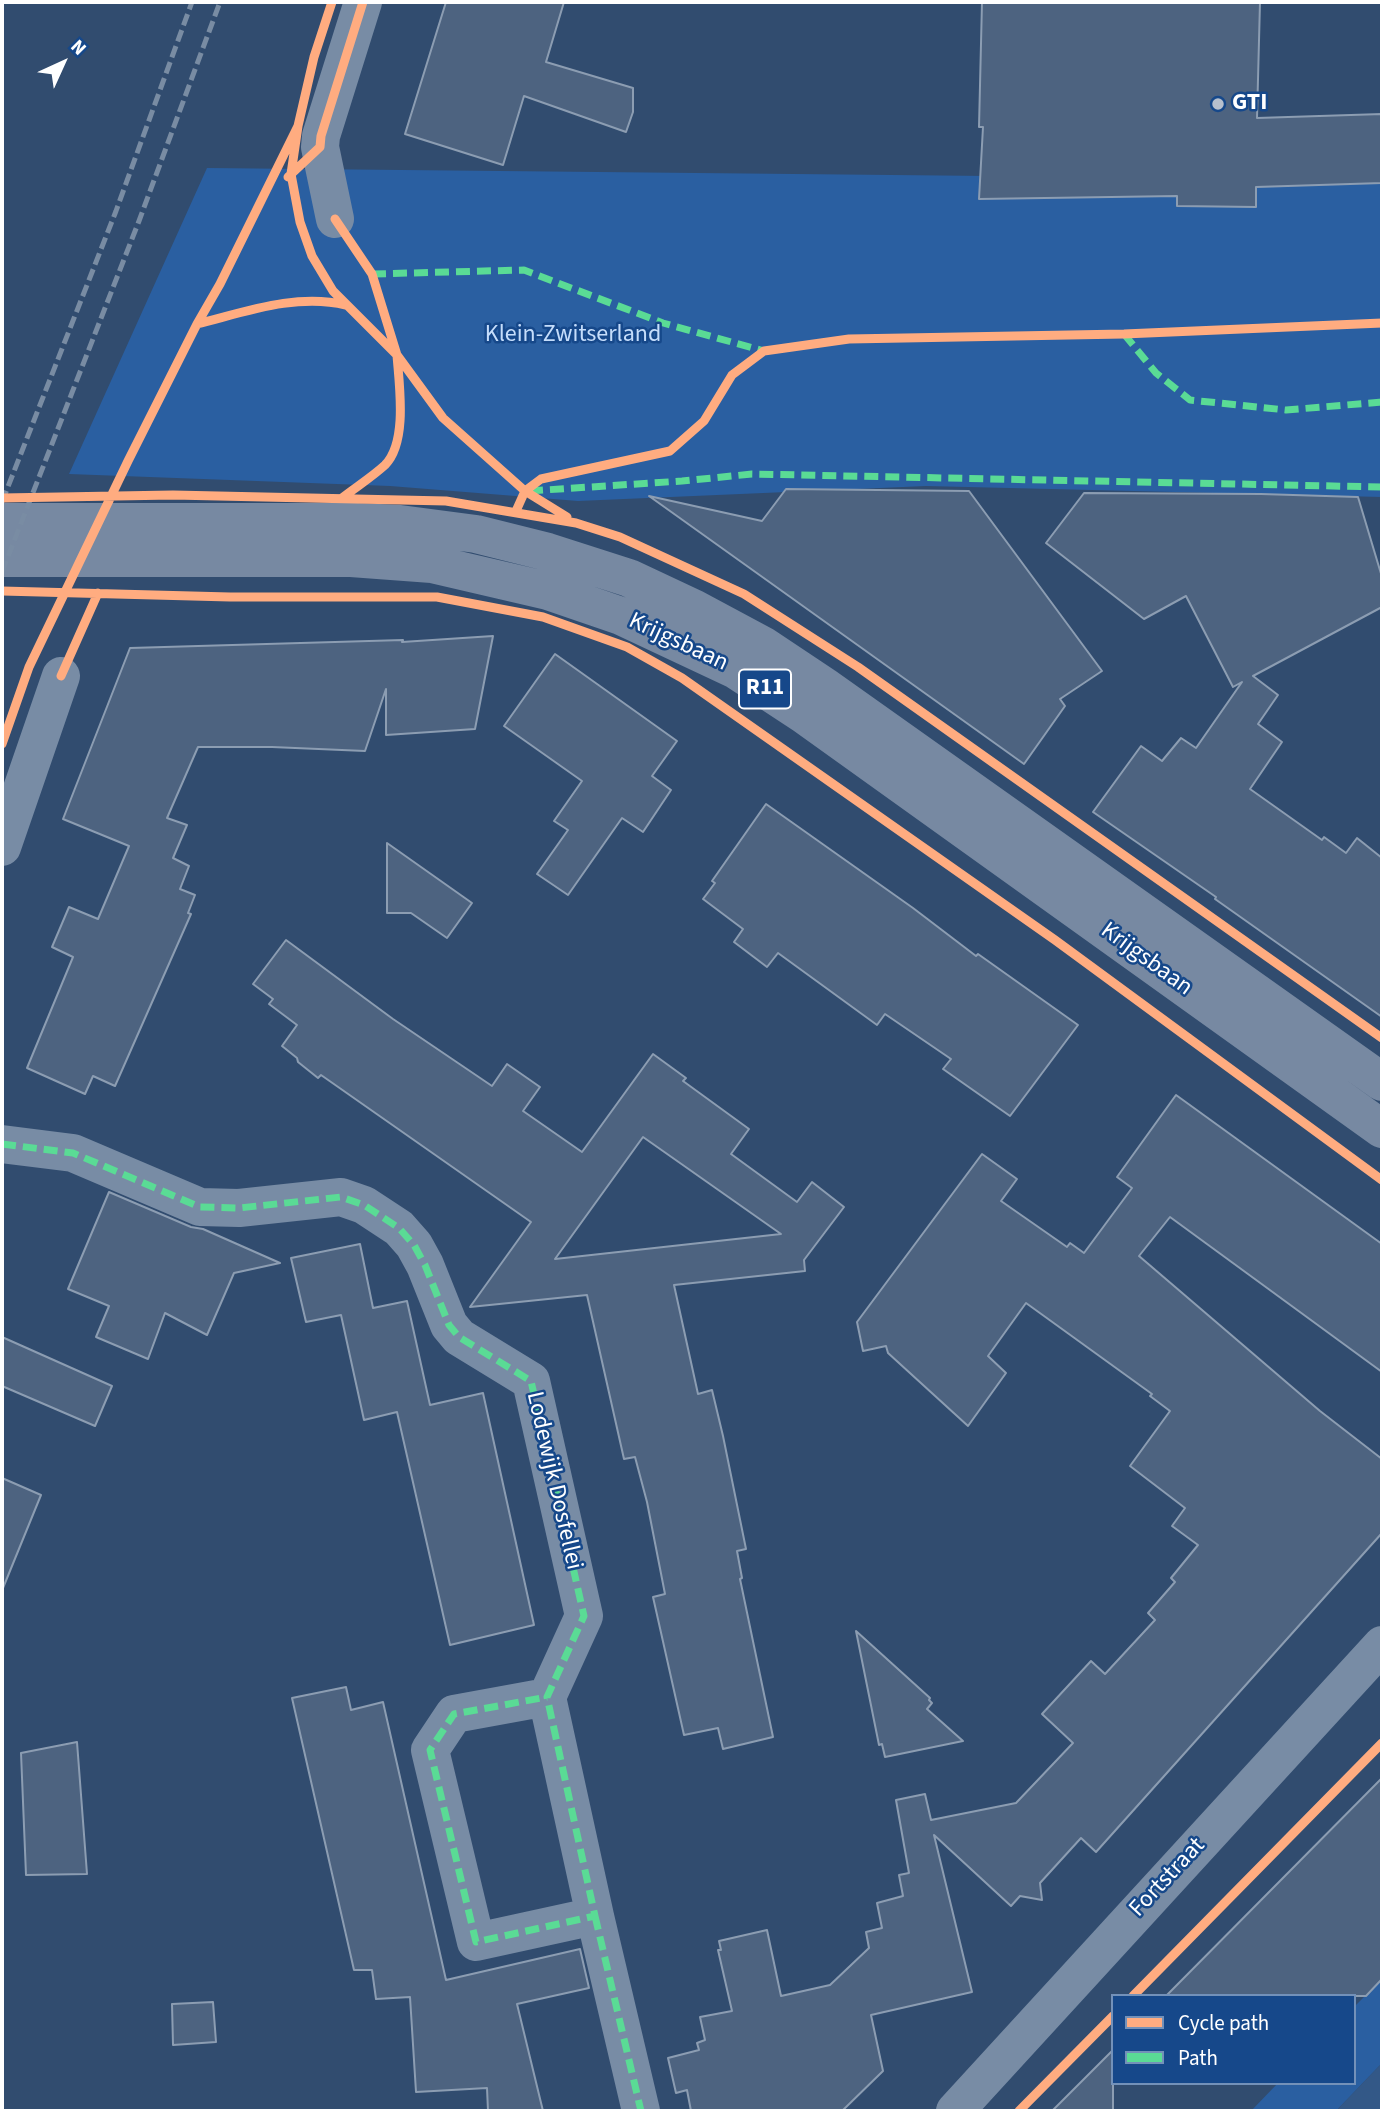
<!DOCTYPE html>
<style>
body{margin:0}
#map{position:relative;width:1384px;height:2113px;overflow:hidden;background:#314c6f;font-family:"Source Sans 3",sans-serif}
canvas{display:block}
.frame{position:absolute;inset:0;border:4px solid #fff;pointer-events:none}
.legend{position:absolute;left:1111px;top:1994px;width:245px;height:91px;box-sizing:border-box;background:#16488a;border:2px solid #7391b9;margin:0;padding:9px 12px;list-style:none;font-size:21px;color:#fff}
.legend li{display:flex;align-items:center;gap:14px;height:35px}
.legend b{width:35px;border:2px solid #7391b9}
.north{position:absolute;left:28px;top:28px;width:70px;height:70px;-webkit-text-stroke:5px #16488a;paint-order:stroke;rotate:45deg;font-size:19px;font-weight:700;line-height:28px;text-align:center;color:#fff}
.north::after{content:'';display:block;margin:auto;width:24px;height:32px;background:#fff;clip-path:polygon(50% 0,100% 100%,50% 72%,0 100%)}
</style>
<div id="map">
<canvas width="1384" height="2113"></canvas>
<div class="frame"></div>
<ul class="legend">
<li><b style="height:9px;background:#ffac80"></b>Cycle path</li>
<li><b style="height:9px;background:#5adb95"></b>Path</li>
</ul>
<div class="north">N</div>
</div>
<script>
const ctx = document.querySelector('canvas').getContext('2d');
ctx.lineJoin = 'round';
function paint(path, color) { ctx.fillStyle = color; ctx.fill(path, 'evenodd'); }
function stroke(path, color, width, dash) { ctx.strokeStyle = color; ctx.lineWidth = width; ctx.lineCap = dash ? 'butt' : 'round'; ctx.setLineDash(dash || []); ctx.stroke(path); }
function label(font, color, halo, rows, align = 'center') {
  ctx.font = font + ' "Source Sans 3",sans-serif'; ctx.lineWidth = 5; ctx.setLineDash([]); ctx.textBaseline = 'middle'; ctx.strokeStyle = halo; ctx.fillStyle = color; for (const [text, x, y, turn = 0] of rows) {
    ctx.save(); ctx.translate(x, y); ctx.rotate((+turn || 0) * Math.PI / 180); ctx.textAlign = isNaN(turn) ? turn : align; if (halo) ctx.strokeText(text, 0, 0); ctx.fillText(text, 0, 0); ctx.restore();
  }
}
paint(new Path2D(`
 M 207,168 L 1382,180 L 1382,497 L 926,486 L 578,501 L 390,486 L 69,474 Z
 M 1382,1979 L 1382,2063 L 1336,2111 L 1251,2111 L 1278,2083 L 1354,2083 L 1354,2007 Z`), '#2a5fa1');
paint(new Path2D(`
 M 1382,2063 L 1382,2111 L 1336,2111 Z`), '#335887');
const building = new Path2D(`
 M 446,2 L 564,2 L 546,62 L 633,88 L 633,112 L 626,132 L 524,96 L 503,165 L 405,134 Z
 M 982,2 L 1260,2 L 1257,118 L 1382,114 L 1382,183 L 1256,187 L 1256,207 L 1177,206 L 1177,196 L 979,199 L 983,127 L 979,127 Z
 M 786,489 L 969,491 L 1102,671 L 1060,699 L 1065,706 L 1024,764 L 649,496 L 762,521 Z
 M 1084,493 L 1261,494 L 1358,497 L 1382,577 L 1382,607 L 1253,676 L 1278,695 L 1258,724 L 1282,742 L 1250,789 L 1322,840 L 1324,837 L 1346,853 L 1357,838 L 1382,858 L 1382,1017 L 1215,899 L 1216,897 L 1093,812 L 1141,746 L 1162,761 L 1181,738 L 1196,748 L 1242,682 L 1233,687 L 1186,596 L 1144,619 L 1046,543 Z
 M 493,636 L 475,729 L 386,735 L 386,689 L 365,751 L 272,747 L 198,747 L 167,818 L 187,825 L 173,858 L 189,866 L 180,889 L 195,895 L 188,913 L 191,914 L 115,1086 L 93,1076 L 85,1094 L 27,1068 L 73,957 L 52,947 L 69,907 L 98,919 L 129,846 L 63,819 L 130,648 L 403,640 L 402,642 Z
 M 555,654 L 677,741 L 652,776 L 671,790 L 643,832 L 622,818 L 568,895 L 537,874 L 568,830 L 554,821 L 582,781 L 504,726 Z
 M 766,804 L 913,908 L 976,956 L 978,954 L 1078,1025 L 1010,1116 L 943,1069 L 951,1059 L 885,1014 L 877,1025 L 778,953 L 767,967 L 734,942 L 743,929 L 703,899 L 715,883 L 712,881 Z
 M 387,843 L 472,903 L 447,938 L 411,913 L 387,913 Z
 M 286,940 L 393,1019 L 492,1086 L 507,1064 L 540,1087 L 523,1111 L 582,1152 L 653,1054 L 686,1078 L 683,1081 L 749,1129 L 731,1154 L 797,1202 L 812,1182 L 844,1207 L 804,1260 L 805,1271 L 674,1285 L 698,1394 L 712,1390 L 723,1436 L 746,1549 L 737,1551 L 742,1578 L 740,1579 L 773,1737 L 723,1749 L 718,1728 L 684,1735 L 653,1597 L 665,1594 L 647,1502 L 635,1457 L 624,1459 L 587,1295 L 470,1307 L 531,1222 L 321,1075 L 318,1078 L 298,1062 L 297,1058 L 282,1046 L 297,1025 L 269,1004 L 273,999 L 253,984 ZM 643,1137 L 781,1234 L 555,1259 Z
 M 1176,1095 L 1382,1244 L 1382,1372 L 1170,1217 L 1139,1256 L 1320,1411 L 1382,1459 L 1382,1533 L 1096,1852 L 1081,1838 L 1040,1883 L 1042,1900 L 1020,1896 L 1011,1906 L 934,1835 L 972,1992 L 871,2015 L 883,2071 L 842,2111 L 691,2111 L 687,2090 L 676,2093 L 668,2058 L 699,2050 L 697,2043 L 705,2040 L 700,2017 L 732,2011 L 718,1950 L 721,1950 L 719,1941 L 767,1930 L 781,1996 L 830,1985 L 869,1948 L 866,1932 L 882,1928 L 877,1903 L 903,1896 L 899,1875 L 909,1873 L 896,1800 L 925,1794 L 931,1820 L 1016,1803 L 1073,1743 L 1042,1714 L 1091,1661 L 1105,1674 L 1155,1620 L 1148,1613 L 1175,1582 L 1171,1578 L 1198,1545 L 1172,1526 L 1185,1508 L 1130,1466 L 1170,1411 L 1150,1396 L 1152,1394 L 1026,1303 L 988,1356 L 1006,1373 L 968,1426 L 888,1353 L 886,1346 L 863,1351 L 857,1322 L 982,1154 L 1017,1179 L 1001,1201 L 1067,1247 L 1070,1243 L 1084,1253 L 1132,1188 L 1117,1177 Z
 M 109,1192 L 191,1227 L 203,1229 L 280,1263 L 234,1273 L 207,1335 L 165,1313 L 148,1359 L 96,1337 L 109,1306 L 68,1289 Z
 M 360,1244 L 373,1308 L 407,1301 L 430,1405 L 483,1393 L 534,1625 L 450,1645 L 397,1412 L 364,1420 L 341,1315 L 306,1322 L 291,1258 Z
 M 2,1337 L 112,1386 L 95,1426 L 2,1386 Z
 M 2,1478 L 41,1495 L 3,1588 L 2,1588 Z
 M 856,1631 L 930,1698 L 929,1700 L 932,1703 L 927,1709 L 963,1741 L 885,1757 L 882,1744 L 879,1745 Z
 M 346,1687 L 351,1710 L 383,1702 L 446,1980 L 580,1949 L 589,1988 L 517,2004 L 543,2111 L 488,2111 L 487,2088 L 416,2092 L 410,1997 L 376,1999 L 372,1970 L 354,1970 L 292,1698 Z
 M 77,1742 L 87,1874 L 26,1875 L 21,1753 Z
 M 1382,1778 L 1382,1979 L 1366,1996 L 1166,1996 Z
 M 213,2002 L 216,2042 L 173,2045 L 172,2004 Z
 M 1113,2050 L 1113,2111 L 1052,2111 Z`);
paint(building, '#4d6380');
stroke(building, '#8c9db2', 2);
stroke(new Path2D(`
 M 335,219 L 320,147 L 321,136 L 363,2
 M 2,847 L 61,676
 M 2,1144 L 73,1153 L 200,1207 L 239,1208 L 341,1197 L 364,1205 L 399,1228 L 414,1245 L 425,1265 L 449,1325 L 459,1337 L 531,1381 L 584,1616 L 547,1697 L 595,1916 L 476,1942 L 430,1750 L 454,1714 L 547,1697
 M 595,1916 L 641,2111
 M 955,2111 L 1382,1645`), '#788ca5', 38);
stroke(new Path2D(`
 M 2,522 L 357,522 L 400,524 L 476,534 L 548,552 L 629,578 L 695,609 L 764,646 L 824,686 L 1382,1082
 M 2,558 L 351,558 L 432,564 L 548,591 L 621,616 L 736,670 L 803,714 L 1382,1129`), '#7789a2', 38);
stroke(new Path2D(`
 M 2,502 L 116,211 L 192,2
 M 2,572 L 139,221 L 220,2`), '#798ca3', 5, [12, 5]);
stroke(new Path2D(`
 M 372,274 L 524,270 L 663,323 L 764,351
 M 1124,334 L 1156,373 L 1190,400 L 1286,410 L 1382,402
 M 529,491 L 682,481 L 752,474 L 1382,487
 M 2,1144 L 73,1153 L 200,1207 L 239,1208 L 341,1197 L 364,1205 L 399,1228 L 414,1245 L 425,1265 L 449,1325 L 459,1337 L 531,1381 L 584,1616 L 547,1697 L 595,1916 L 476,1942 L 430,1750 L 454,1714 L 547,1697
 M 595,1916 L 641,2111`), '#5adb95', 7, [14, 7]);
stroke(new Path2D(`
 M 332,2 L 314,57 L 298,126 L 291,174 L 300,222 L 312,256 L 333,291 L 397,355 C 399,384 408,442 385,465 C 372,477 356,487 342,498
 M 288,177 L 320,147 L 321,136 L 363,2
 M 335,219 L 372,274 L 397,355 L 443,418 L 525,491 L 567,517
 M 197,324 C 245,312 296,293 346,305
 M 2,498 L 173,495 L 446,501 L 576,523 L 620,537 L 744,594 L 858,667 L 1382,1038
 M 516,511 L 525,491 L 541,479 L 670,451 L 704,421 L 732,375 L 764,351 L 849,339 L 1124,334 L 1382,323
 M 2,591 L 230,597 L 437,597 L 543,617 L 627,647 L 682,678 L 1055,940 L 1382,1180
 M 61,676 L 98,593
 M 2,744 L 29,667 L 128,461 L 197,324 L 220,284 L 298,126
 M 1133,1996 L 1382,1743
 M 1019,2111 L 1113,2016`), '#ffac80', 9);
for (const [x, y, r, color] of [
 [1218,104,7,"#b7c0cd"]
]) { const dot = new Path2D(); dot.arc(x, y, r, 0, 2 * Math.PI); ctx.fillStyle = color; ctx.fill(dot); stroke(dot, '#16488a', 2.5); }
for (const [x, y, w] of [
 [765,689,52]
]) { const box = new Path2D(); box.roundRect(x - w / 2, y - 19.5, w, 39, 5); ctx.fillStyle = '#16488a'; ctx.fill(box); stroke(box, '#fff', 2); }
label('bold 23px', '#fff', null, [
 ["R11",765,689]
]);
label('bold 24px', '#fff', '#16488a', [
 ["GTI",1232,104]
], 'left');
label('24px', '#c5ddfb', '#16488a', [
 ["Klein-Zwitserland",573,336]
]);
label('24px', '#fff', '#16488a', [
 ["Krijgsbaan",678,643,25],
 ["Krijgsbaan",1146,960,36],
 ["Lodewijk Dosfellei",553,1481,77],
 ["Fortstraat",1168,1878,-47]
]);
</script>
